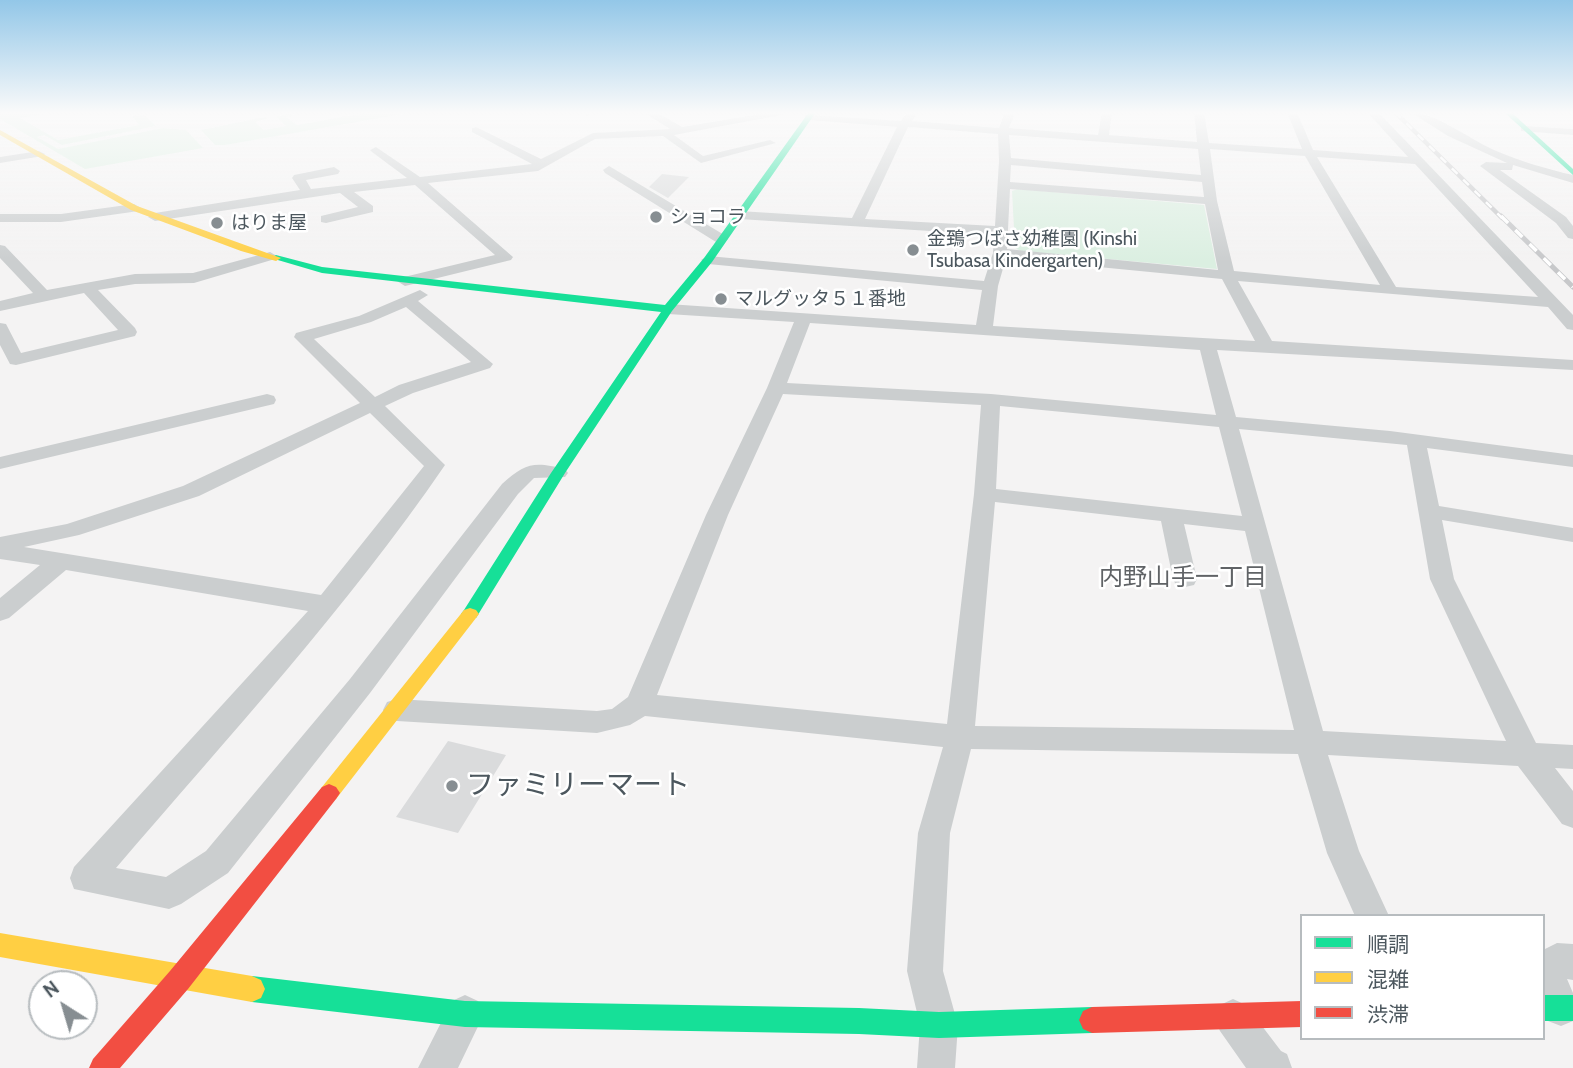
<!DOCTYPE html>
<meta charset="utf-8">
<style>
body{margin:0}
#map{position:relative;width:1573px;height:1068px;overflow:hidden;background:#f4f3f3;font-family:Cabin,"Noto Sans JP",sans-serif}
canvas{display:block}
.legend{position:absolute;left:1300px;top:914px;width:245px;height:126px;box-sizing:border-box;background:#fff;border:2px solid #b7bcbf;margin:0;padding:9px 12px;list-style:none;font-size:21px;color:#4c575e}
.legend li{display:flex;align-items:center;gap:14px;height:35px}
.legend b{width:35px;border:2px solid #b7bcbf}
.north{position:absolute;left:28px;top:970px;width:70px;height:70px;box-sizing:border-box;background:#fff;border:2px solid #b7bcbf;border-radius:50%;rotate:323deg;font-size:19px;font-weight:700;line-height:28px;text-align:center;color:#4c575e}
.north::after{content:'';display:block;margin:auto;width:24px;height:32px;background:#878e92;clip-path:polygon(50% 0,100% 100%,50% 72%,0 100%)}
</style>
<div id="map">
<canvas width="1573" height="1068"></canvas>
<ul class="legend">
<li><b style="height:9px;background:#16e098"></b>順調</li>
<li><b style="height:9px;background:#ffcf43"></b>混雑</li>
<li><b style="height:9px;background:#f24e42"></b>渋滞</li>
</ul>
<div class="north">N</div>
</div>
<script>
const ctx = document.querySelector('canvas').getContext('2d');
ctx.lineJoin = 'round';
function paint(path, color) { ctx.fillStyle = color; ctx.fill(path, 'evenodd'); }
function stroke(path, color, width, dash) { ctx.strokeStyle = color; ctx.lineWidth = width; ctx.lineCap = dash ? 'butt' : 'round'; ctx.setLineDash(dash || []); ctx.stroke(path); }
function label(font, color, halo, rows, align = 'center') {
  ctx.font = font + ' Cabin,"Noto Sans JP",sans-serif'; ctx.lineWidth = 5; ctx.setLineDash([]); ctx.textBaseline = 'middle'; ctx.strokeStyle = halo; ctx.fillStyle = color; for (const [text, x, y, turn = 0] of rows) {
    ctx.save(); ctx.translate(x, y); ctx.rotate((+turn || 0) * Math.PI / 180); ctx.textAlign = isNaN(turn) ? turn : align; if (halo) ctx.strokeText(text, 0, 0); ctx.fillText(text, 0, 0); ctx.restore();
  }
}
paint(new Path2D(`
 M 0,112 L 52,112 L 20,118 L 58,140 L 139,125 L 132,116 L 144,115 L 156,126 L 62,145 L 44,135 L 37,137 L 58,149 L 163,128 L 186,130 L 203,148 L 85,169 L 0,119 Z
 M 371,112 L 414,112 L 225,145 L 215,145 L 201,130 L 265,117 L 268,118 L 255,122 L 264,130 L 286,126 L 277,117 L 288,113 L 295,115 L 286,117 L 297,125 Z
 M 1018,189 L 1204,205 L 1217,269 L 1021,251 L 1015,248 L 1012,191 Z`), '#dbefe1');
paint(new Path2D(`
 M 662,174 L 689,177 L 668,198 L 649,187 Z
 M 448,741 L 506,755 L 458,833 L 396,817 Z`), '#dadbdc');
paint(new Path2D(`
 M 596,112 L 587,116 L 582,113 L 582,112 Z
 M 643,112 L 656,112 L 682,127 L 773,112 L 798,112 L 674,135 L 703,156 L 770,140 L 776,143 L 701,163 L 663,136 L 595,139 L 538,171 L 428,183 L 513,257 L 511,260 L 405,286 L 397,281 L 400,278 L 495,255 L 415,185 L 354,192 L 373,206 L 373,212 L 326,223 L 321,222 L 321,216 L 358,207 L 340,193 L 155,221 L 148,217 L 155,213 L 300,190 L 292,178 L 294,175 L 334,167 L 340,171 L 338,174 L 306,180 L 311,189 L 407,178 L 372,152 L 370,150 L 376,147 L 420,177 L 532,164 L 472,132 L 472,128 L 476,127 L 541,159 L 593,133 L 670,129 Z
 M 1005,112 L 1015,112 L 1009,128 L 1098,135 L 1102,112 L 1112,112 L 1109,135 L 1197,142 L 1194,112 L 1204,112 L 1209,143 L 1302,149 L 1287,112 L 1297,112 L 1313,150 L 1408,157 L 1367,112 L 1378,112 L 1573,315 L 1573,330 L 1567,329 L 1548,307 L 1238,281 L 1272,341 L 1573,360 L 1573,370 L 1217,350 L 1236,417 L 1390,431 L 1573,455 L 1573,467 L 1427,448 L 1439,506 L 1573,528 L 1573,542 L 1442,520 L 1454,579 L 1536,743 L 1573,745 L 1573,769 L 1555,768 L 1573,791 L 1573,828 L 1562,824 L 1518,766 L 1328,755 L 1359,851 L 1389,916 L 1355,916 L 1327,853 L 1298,754 L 971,749 L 950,833 L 943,971 L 958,1025 L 955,1068 L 917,1068 L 920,1025 L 907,971 L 918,833 L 943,747 L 645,716 L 630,725 L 597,733 L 397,721 L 387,718 L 383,710 L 387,702 L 397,699 L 597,711 L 612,709 L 628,697 L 706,515 L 767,388 L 794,322 L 668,314 L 660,309 L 668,304 L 976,325 L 982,290 L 708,264 L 701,260 L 708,256 L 984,281 L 993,253 L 994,235 L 739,219 L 732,215 L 739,211 L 852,218 L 897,127 L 809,120 L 805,119 L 805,115 L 901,121 L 907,113 L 912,112 L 916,115 L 912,121 L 999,128 ZM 908,127 L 998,134 L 999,161 L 995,226 L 865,219 ZM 1009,135 L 1198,149 L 1201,175 L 1011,158 ZM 1210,149 L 1305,156 L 1380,285 L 1234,271 L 1217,201 ZM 1317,157 L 1415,164 L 1538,297 L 1396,287 ZM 1011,165 L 1202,182 L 1204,197 L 1010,182 ZM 1010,189 L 1205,204 L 1218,270 L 1007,249 ZM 1006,258 L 1222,279 L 1255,341 L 993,326 L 998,286 ZM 810,323 L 1200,350 L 1216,415 L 991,394 L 787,383 ZM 783,394 L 981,405 L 974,494 L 947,724 L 657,695 L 728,515 ZM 1000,406 L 1219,427 L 1242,516 L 996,489 ZM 1239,429 L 1407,445 L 1430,579 L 1506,741 L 1323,731 ZM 995,502 L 1161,521 L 1173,579 L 1176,585 L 1185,587 L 1194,585 L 1197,579 L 1184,524 L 1245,531 L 1294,730 L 975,726 Z
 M 1410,112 C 1434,112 1470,139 1494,150 C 1520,161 1546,169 1573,175 L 1573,183 L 1513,165 L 1512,170 L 1500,170 L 1566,217 L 1573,226 L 1573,239 L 1568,238 L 1556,223 L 1480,166 L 1486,162 L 1507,163 L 1448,136 Z
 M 1525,126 L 1573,129 L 1573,135 L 1521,131 L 1521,127 Z
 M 39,151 L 45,154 L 43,156 L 0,163 L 0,157 Z
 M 609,166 L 726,236 L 728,239 L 721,243 L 716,242 L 605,173 L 603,170 Z
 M 134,204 L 141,208 L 139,211 L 61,222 L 0,222 L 0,214 L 61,214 Z
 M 0,245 L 5,246 L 47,290 L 135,274 L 193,273 L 270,252 L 277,256 L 275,259 L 194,283 L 135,284 L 98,290 L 135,328 L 137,332 L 135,336 L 16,365 L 10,364 L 0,345 L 0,323 L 6,324 L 21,353 L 118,330 L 84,293 L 0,311 L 0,301 L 33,293 L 0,258 Z
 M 420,290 L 428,295 L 418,301 L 493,364 L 490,368 L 413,393 L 385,406 L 445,465 C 347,608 229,736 116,868 L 166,877 L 206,851 L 350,679 L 502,484 C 525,463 534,461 565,469 L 568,473 L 565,477 L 534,478 L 518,494 L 370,693 L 228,873 L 181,904 L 169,909 L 74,889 L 70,878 L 74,867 L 308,611 L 66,570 L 9,618 L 0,621 L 0,598 L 40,565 L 0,559 L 0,537 L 67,524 L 183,486 L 360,403 L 294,337 L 296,333 L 359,316 ZM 406,307 L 471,362 L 399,385 L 375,397 L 314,339 L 371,322 ZM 370,413 L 424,466 L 321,595 L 24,547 L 79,535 L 199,496 Z
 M 267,394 L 274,396 L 276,400 L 274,404 L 0,469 L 0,457 Z
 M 1557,943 L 1573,944 L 1573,980 L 1567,979 L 1573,993 L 1573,1021 L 1561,1026 L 1548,1021 L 1543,1012 L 1543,950 Z
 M 465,995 L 478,1001 L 484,1014 L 458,1068 L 418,1068 L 452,1001 Z
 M 1233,999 L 1246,1005 L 1281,1051 L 1287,1054 L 1292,1068 L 1246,1068 L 1220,1031 L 1214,1018 L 1220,1005 Z`), '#cbcecf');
paint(new Path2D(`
 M 809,112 L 816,112 L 712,262 L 672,311 L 565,473 L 476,618 L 464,618 L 461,614 L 464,610 L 551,473 L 661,312 L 322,273 L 271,258 L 276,255 L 322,267 L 665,305 L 704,258 Z
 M 1504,112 L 1511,112 L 1573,169 L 1573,175 Z
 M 252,976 L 465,1001 L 859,1008 L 939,1012 L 1092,1007 L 1101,1011 L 1105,1020 L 1101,1029 L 1092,1033 L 939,1038 L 859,1034 L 465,1027 L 252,1002 L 243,998 L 239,989 L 243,980 Z
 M 1543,995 L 1573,995 L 1573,1021 L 1543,1021 Z`), '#16e098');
paint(new Path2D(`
 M 0,130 L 137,206 L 281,258 L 276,261 L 241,251 L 131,210 L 0,135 Z
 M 470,608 L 476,610 L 479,614 L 476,618 L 336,799 L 329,802 L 322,799 L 318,793 L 322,787 L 464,610 Z
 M 0,933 L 252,976 L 261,980 L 265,989 L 261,998 L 252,1002 L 0,957 Z`), '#ffcf43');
paint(new Path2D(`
 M 329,784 L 336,787 L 340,793 L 336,799 L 188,989 L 120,1068 L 89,1068 L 93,1059 L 170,971 L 322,787 Z
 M 1302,1001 L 1302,1027 L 1092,1033 L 1083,1029 L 1079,1020 L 1083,1011 L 1092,1007 Z`), '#f24e42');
const railFar1 = new Path2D(`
 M 1395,112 L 1502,218`);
const rail = new Path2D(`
 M 1501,216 L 1573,287`);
stroke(railFar1, '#c7c8ca', 4.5);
stroke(rail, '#c7c8ca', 5);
stroke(railFar1, '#fff', 2.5, [8]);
stroke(rail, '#fff', 3.5, [10]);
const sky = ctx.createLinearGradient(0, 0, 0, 262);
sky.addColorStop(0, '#93c7e8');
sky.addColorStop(0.43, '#fafafa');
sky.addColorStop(1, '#fafafa00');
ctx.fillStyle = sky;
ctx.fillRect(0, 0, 1573, 262);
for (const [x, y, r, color] of [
 [656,217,7,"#878e92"],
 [217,223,7,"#878e92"],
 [913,250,7,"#878e92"],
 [721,299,7,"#878e92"],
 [452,786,7,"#878e92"]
]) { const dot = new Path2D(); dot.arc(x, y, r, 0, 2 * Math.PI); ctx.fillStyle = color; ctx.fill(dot); stroke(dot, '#fff', 2.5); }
label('19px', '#4c575e', '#fff', [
 ["ショコラ",670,217],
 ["はりま屋",231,223],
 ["金鵄つばさ幼稚園 (Kinshi",927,239],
 ["Tsubasa Kindergarten)",927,261],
 ["マルグッタ５１番地",735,299]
], 'left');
label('24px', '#606366', '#fff', [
 ["内野山手一丁目",1183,578]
]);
label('28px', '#4c575e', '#fff', [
 ["ファミリーマート",466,786]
], 'left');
</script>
